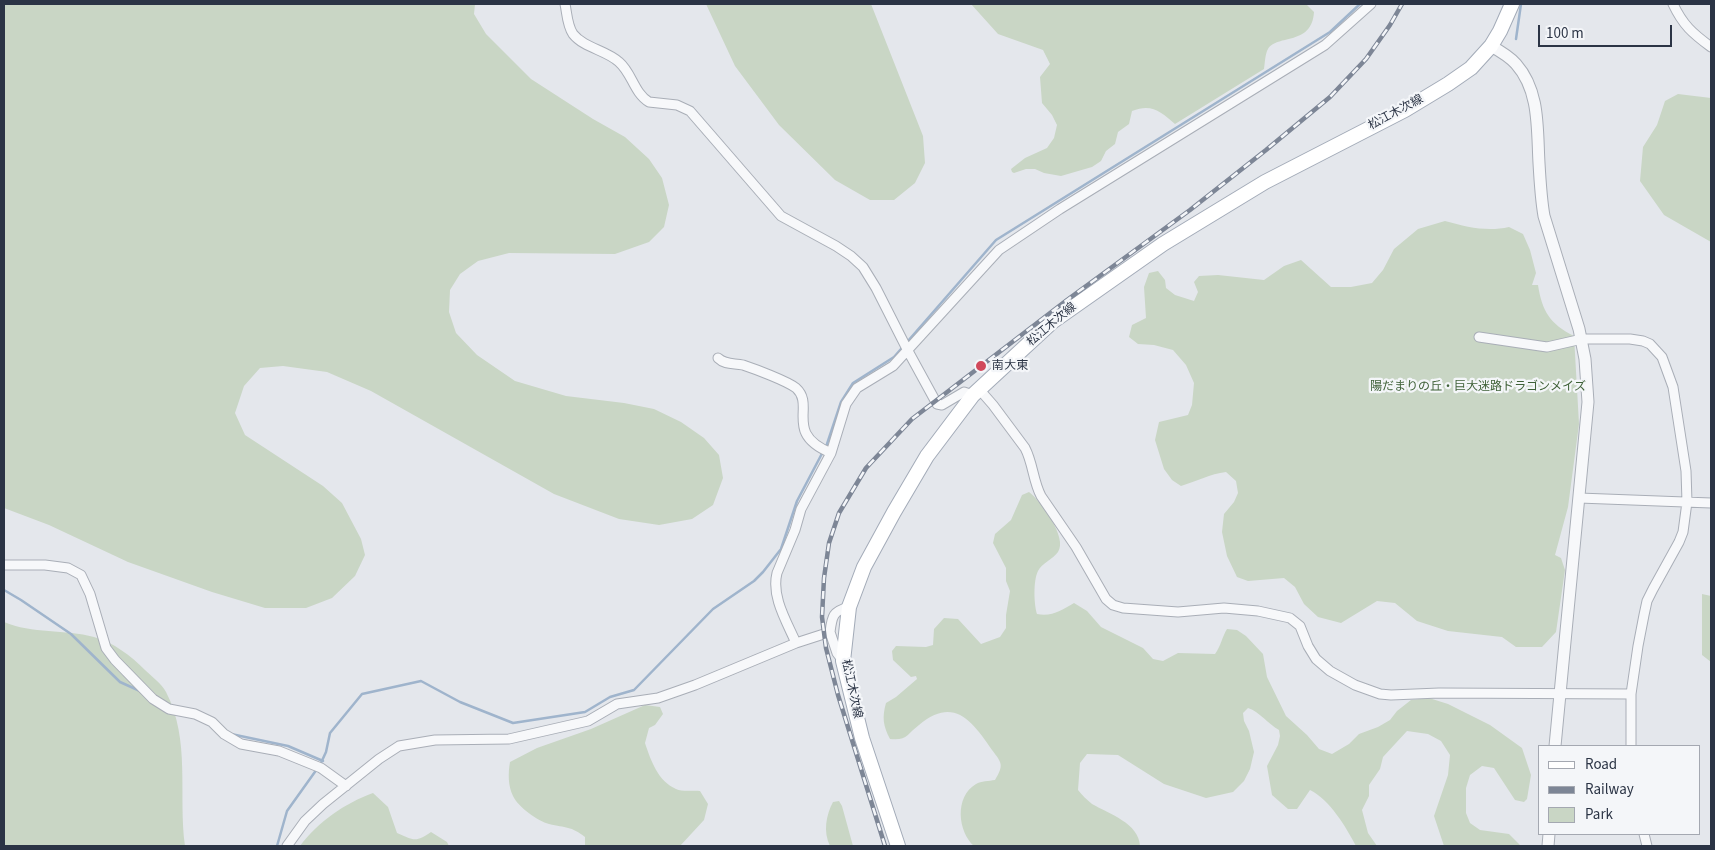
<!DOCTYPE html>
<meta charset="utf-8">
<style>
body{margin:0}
#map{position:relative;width:1715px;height:850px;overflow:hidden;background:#e4e7ec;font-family:"Source Sans 3",sans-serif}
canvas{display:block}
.frame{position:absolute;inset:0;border:5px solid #2b3445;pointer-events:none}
.legend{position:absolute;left:1538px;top:745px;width:162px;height:90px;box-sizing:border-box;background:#f4f6f9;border:1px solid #a4a8b1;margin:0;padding:6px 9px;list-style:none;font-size:15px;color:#2b3445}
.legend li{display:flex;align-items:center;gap:10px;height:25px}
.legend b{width:25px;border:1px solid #a4a8b1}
.scale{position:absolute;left:1538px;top:25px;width:134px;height:22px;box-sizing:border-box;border:2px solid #2b3445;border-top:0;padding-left:6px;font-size:15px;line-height:18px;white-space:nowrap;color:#2b3445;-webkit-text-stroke:4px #f4f6f9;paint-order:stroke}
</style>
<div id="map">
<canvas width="1715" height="850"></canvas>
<div class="frame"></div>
<ul class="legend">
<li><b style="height:6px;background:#fff"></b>Road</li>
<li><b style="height:6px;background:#7d8696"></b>Railway</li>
<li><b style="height:14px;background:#c9d6c5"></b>Park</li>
</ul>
<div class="scale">100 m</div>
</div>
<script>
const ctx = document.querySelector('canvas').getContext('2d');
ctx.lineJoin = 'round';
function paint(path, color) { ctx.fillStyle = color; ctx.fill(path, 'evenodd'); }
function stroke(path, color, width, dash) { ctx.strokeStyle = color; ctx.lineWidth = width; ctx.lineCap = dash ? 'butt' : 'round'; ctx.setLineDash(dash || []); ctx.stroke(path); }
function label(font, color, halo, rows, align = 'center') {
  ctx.font = font + ' "Source Sans 3","Noto Sans JP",sans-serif'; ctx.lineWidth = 4.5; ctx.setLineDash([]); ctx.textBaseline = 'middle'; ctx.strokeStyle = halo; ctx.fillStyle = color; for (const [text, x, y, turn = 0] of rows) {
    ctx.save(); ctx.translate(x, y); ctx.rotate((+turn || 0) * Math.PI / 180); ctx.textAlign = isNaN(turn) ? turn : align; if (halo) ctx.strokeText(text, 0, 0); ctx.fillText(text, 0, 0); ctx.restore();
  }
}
paint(new Path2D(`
 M 4,4 L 475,4 L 474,14 L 486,34 L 531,79 L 593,119 L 625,137 L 649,159 L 662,178 L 669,205 L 664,227 L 649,242 L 615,254 L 509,253 L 478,261 L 460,274 L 450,290 L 449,312 L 456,333 L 477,355 L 515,381 L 566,396 L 624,403 L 654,409 L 681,422 L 704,438 L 719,455 L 723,478 L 713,505 L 692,519 L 659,525 L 619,519 L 554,494 L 371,391 L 327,372 L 283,366 L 260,368 L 244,386 L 235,413 L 245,435 L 323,486 L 342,503 L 361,539 L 365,555 L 355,576 L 332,598 L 306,608 L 265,608 L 212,592 L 128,562 L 49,525 L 4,508 Z
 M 706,4 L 871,4 L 923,136 L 925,163 L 915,183 L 894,200 L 870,200 L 835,180 L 779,125 L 735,66 Z
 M 971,4 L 1306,4 L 1314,12 C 1312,46 1277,34 1268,49 C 1265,54 1265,63 1264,69 L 1175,124 C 1161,112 1152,103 1132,111 L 1129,124 L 1118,132 L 1115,144 L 1106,151 L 1101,161 L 1092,167 L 1061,176 L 1044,173 L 1035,169 L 1026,169 L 1014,173 L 1012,172 L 1011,169 L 1025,158 L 1047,148 L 1054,138 L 1057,125 L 1052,115 L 1042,103 L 1040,77 L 1050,64 L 1043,50 L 998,34 Z
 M 1678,94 L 1711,98 L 1711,242 L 1664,215 L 1640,181 L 1643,147 L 1657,125 L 1665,101 Z
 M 1445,221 C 1467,227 1487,232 1509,227 L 1523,234 L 1530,250 L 1536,273 L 1532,285 L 1538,285 C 1542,311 1550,324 1574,336 L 1579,424 L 1568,507 L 1555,555 L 1561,558 L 1565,570 L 1556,632 L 1542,647 L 1516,647 L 1502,637 L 1448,631 L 1417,621 L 1395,603 L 1377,601 L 1341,623 L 1318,617 L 1304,604 L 1295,587 L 1284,578 L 1248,581 L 1237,577 L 1227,556 L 1222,532 L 1224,514 L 1234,502 L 1238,493 L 1236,481 L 1226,472 C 1210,474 1197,481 1181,486 L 1172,480 L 1164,469 L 1155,440 L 1159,422 L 1188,415 L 1192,405 L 1194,383 L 1186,365 L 1173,350 L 1154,345 L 1138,344 L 1129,337 L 1132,325 L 1146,318 L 1144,287 L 1149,273 L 1158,271 L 1165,280 L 1166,288 L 1175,295 L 1194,301 L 1198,292 L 1194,282 L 1199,276 L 1218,275 L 1264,280 L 1284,266 L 1301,260 L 1331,287 L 1351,287 L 1372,283 L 1383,270 L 1394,249 L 1418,229 Z
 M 1029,492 C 1041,501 1068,538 1058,552 C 1053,559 1041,564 1038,571 C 1033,581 1034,604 1037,614 C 1052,617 1062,610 1074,603 L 1087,611 L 1101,627 L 1143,648 L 1153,659 L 1163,661 L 1178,653 L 1215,654 C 1221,646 1222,637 1227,629 L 1237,630 L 1246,636 L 1263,654 L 1267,677 L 1286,716 L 1307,735 L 1319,749 L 1332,754 L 1349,744 L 1359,734 L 1378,727 L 1390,720 L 1397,711 L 1411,700 L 1429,698 L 1448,704 L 1490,725 L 1522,748 L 1531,775 L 1527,799 L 1524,802 L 1515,800 L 1494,768 L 1482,766 L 1470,775 L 1466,788 L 1466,813 L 1470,823 L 1480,830 L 1509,834 L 1521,846 L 1444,846 L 1434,816 L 1448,775 L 1450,755 L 1441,741 L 1428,734 L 1407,731 L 1383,757 L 1380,769 L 1369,785 L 1369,796 L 1362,810 L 1368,833 L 1377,846 L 1356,846 C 1346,827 1330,800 1310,790 L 1297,809 L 1288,809 L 1272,795 L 1267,766 L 1278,745 L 1280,736 L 1279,730 C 1268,724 1260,712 1248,708 L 1243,713 L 1244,721 L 1249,731 L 1254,752 L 1250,769 L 1244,781 L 1233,792 L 1206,798 L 1164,784 L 1118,755 L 1087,754 L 1080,763 L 1078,790 C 1082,795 1087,800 1092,804 C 1109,814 1139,823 1140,846 L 974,846 C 958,832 954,797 976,784 C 981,781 989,781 995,780 C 1004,765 1002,763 992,750 C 972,721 954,696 919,725 C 907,734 907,741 890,739 C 883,726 882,717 886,703 L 896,697 L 917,679 L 916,676 L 911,677 L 893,660 L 892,651 L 896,646 L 926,647 L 933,645 L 934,629 L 944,618 L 958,619 L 981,644 L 1000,637 L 1006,628 L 1006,615 L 1010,591 L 1006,581 L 1006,568 L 993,543 L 995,534 L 1011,520 L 1022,495 Z
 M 1702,594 L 1711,596 L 1711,662 L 1702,655 Z
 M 4,622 C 32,634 65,629 94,637 C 114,643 130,655 145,670 C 151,676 162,684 166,692 C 191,740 178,795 185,846 L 4,846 Z
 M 645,705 L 660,707 L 663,714 L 655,725 L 649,728 L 645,743 C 651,761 658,781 676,789 C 682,792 693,790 700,791 L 708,804 L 704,820 L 680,846 L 585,846 L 585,837 C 571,826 566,828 549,824 C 538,821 518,807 513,796 C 508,786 508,773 510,762 L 537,748 L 591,729 Z
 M 373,793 L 388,807 L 397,833 C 413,840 416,843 431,832 L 447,842 L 449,846 L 300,846 C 318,822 345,803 373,793 Z
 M 839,801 L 842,806 L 853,846 L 830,846 C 823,832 826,815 833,802 Z`), '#c9d6c5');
stroke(new Path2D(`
 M 1516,39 L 1521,4
 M 4,590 L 21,600 L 71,634 L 120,682 L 140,691
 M 231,734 L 288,746 L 323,761
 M 320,765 L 326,752 L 330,733 L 362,694 L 421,681 L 460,702 L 513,723 L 585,712 L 610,697 L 634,690 L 713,609 L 754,581 L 763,572 L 781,549 L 797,501 L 827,444 L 841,402 L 853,383 L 894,357 L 996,240 L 1330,32 L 1360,4
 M 277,846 L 287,811 L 317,769`), '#9fb4cc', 2.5);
const minor = new Path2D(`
 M 565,4 C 567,13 567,25 573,34 C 584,48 606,50 619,62 C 632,73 634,93 649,102 L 677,105 L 690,111 L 781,216 L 836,246 L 851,256 L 863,267 L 876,288 L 908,351 L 937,404 L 942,405 L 964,392 L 973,395
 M 1673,4 C 1683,25 1692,33 1711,47
 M 1479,337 L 1547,347 L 1582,339 L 1630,339 L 1643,341 L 1650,344 L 1662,357 L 1673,387 L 1686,471 L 1687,502 L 1683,532 L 1679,542 L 1653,589 L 1647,601 L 1644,615 L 1638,646 L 1631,694 L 1631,746
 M 718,358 C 725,365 734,363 743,365 C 755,369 787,381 796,388 C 816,406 783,433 831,453
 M 979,389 L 993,405 L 1025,448 C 1033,463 1033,481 1041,496 L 1076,547 L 1106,599 L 1113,605 L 1123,608 L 1178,612 L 1224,608 L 1258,611 L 1290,618 L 1300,626 L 1308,646 L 1316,659 L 1330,671 L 1355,685 L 1380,694 L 1391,695 L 1439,693 L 1631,694
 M 1579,498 L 1711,503
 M 4,565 L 45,565 L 68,568 L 81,575 L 90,594 L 106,648 L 115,660 L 153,699 L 169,709 L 195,714 L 212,722 L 224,734 L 241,744 L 279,751 L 321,768 L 346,786
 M 830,632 C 832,616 833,611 849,607
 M 796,643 C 787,622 771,597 777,573 L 795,530 L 801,509 L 831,453 L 846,404 L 857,388 L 893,366 L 999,250 L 1060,209 L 1325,45 L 1371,4
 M 1644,834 L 1647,846
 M 287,846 L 305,821 L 323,804 L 379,759 L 399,746 L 435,740 L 509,739 L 588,721 L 617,704 L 658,698 L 695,685 L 796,643 L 830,632 L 837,653 L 843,661`);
const tertiary = new Path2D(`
 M 1491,46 C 1500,51 1509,56 1516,64 C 1540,91 1537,129 1539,163 C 1540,181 1541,199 1544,216 L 1579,329 L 1585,359 L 1588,402 L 1555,746
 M 1548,846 L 1549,834`);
const primary = new Path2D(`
 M 898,846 L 862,738 L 843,661 L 849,607 L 864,567 L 894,512 L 927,456 L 973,395 L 1052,322 L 1163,244 L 1265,182 L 1405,110 L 1448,84 L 1471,68 L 1491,46 L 1500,31 L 1512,4`);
stroke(minor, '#a9aeb7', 11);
stroke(tertiary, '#a9aeb7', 13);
stroke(primary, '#a3abb8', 16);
stroke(minor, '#f7f8fa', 9);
stroke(tertiary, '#f7f8fa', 11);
stroke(primary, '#fff', 14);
const rail = new Path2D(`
 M 885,846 L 838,695 L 826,648 L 822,617 L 824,578 L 829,543 L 839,513 L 866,468 L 912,419 L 1067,300 L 1190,210 L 1266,150 L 1330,97 L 1366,59 L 1390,25 L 1402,4`);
stroke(rail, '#7d8696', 4.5);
stroke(rail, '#f4f6f9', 2.5, [8]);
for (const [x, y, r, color] of [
 [981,366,6,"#d1495b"]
]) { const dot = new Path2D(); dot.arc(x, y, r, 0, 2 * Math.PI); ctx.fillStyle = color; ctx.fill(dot); stroke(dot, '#f4f6f9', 2); }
label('12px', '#2b3445', '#f4f6f9', [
 ["松江木次線",1396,113,-28],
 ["松江木次線",1052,325,-40],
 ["松江木次線",851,689,78]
]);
label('12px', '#2b3445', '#f4f6f9', [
 ["南大東",992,366]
], 'left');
label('12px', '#3f6138', '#f4f6f9', [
 ["陽だまりの丘・巨大迷路ドラゴンメイズ",1478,387]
]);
</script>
